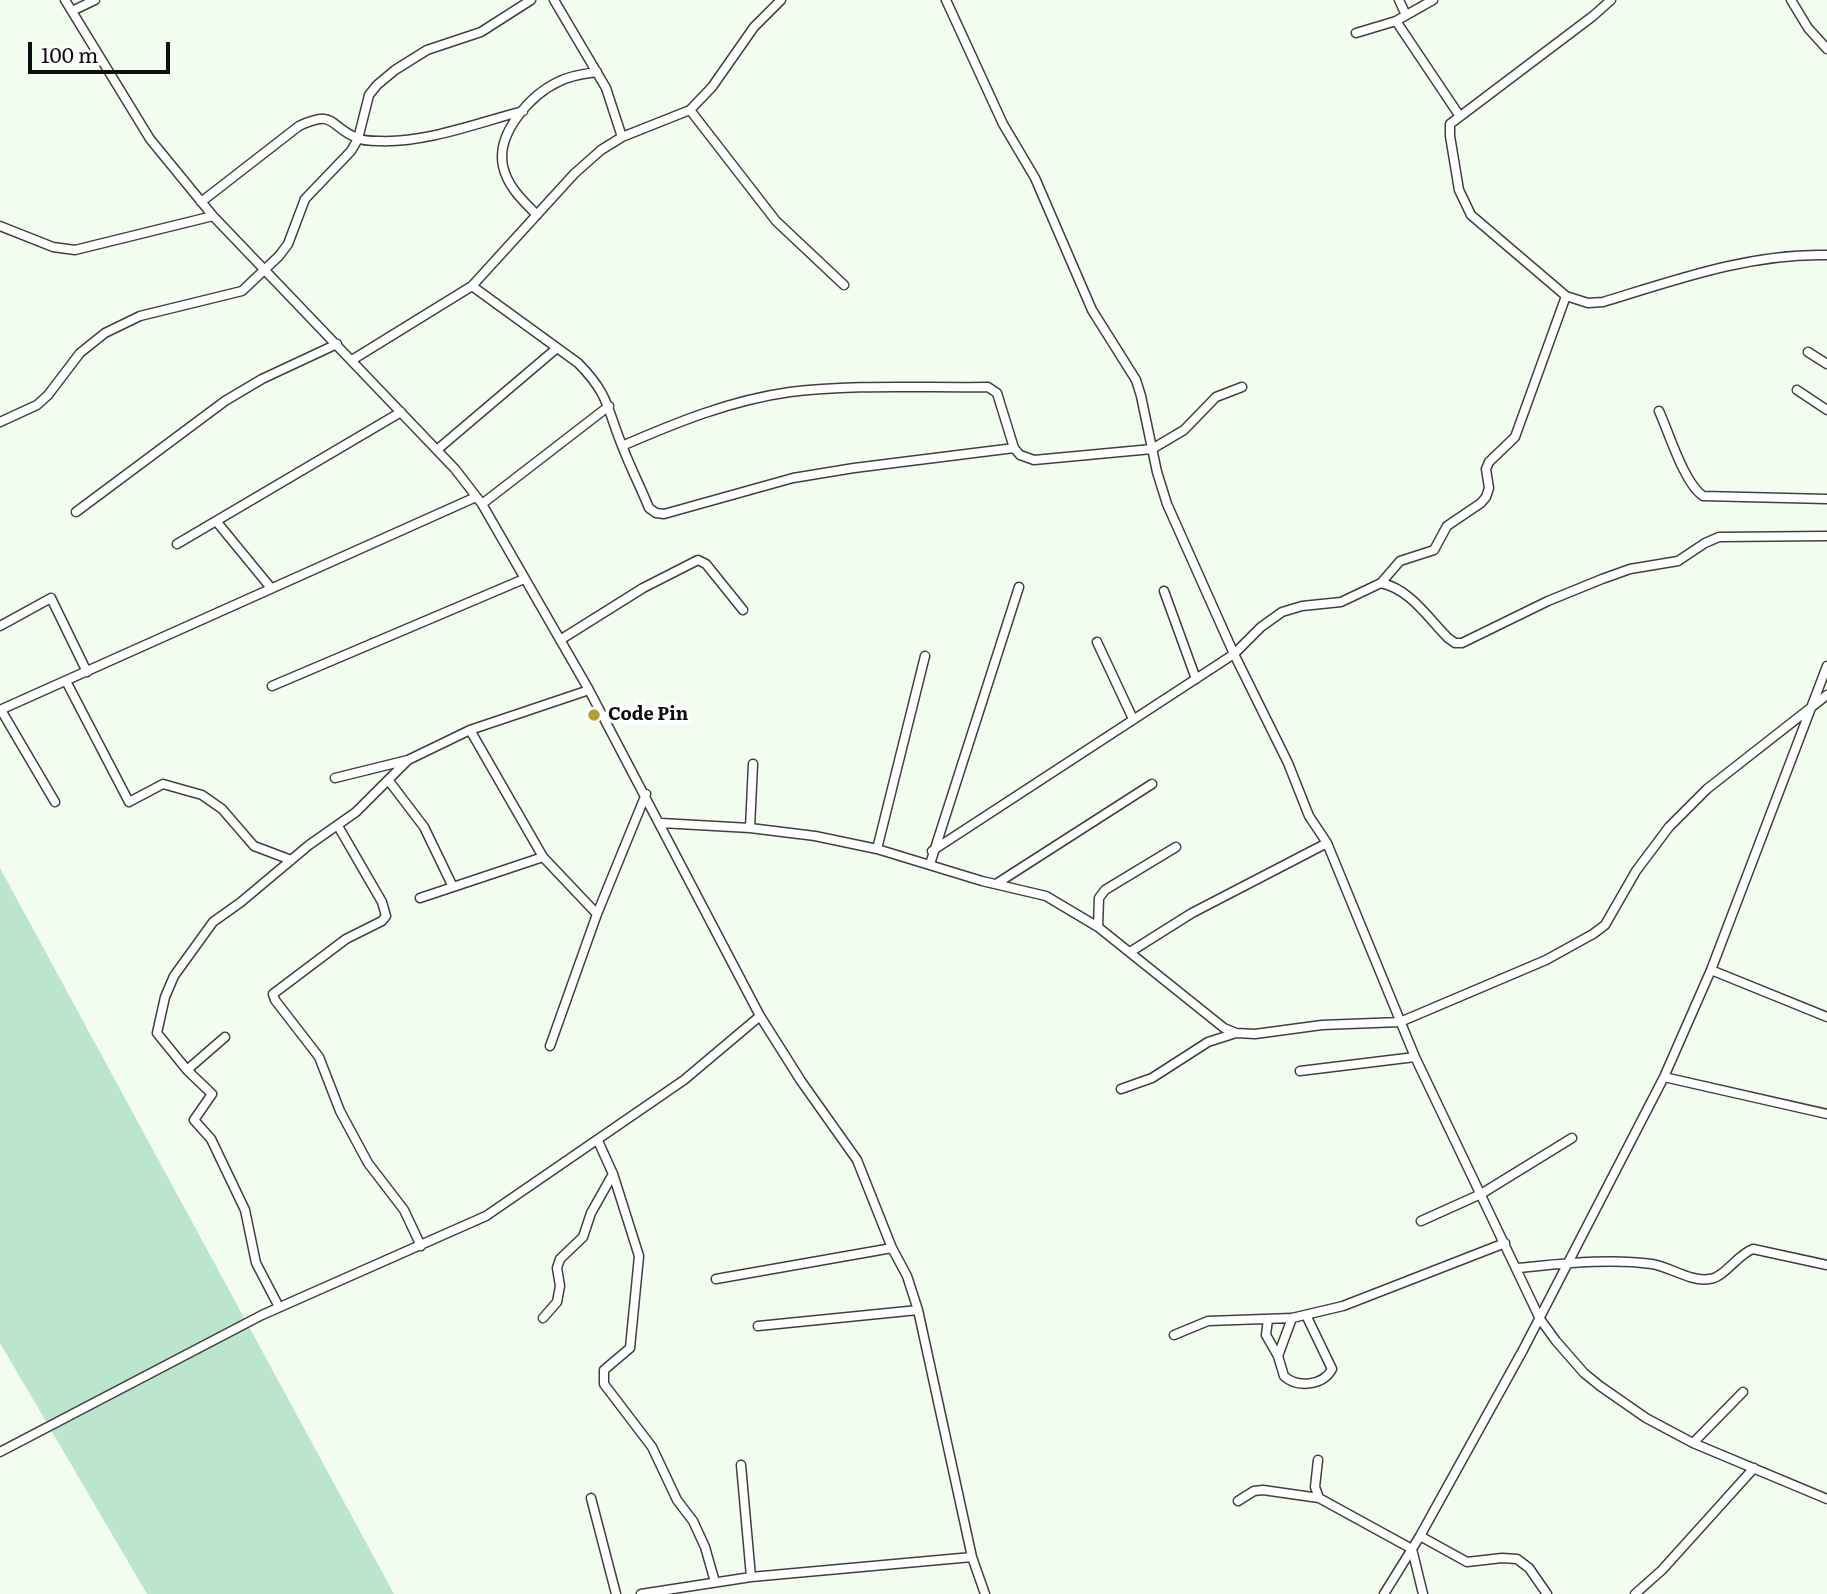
<!DOCTYPE html>
<style>
body{margin:0}
#map{position:relative;width:1827px;height:1594px;overflow:hidden;background:#f3fdef;font-family:Literata,serif}
canvas{display:block}
.scale{position:absolute;left:28px;top:42px;width:142px;height:32px;box-sizing:border-box;border:4px solid #0d0d0d;border-top:0;padding-left:9px;font-size:21px;line-height:24px;white-space:nowrap;color:#0d0d0d;-webkit-text-stroke:5px #fff;paint-order:stroke}
</style>
<div id="map">
<canvas width="1827" height="1594"></canvas>
<div class="scale">100 m</div>
</div>
<script>
const ctx = document.querySelector('canvas').getContext('2d');
ctx.lineJoin = 'round';
function paint(path, color) { ctx.fillStyle = color; ctx.fill(path, 'evenodd'); }
function stroke(path, color, width, dash) { ctx.strokeStyle = color; ctx.lineWidth = width; ctx.lineCap = dash ? 'butt' : 'round'; ctx.setLineDash(dash || []); ctx.stroke(path); }
function label(font, color, halo, rows, align = 'center') {
  ctx.font = font + ' Literata,serif'; ctx.lineWidth = 7; ctx.setLineDash([]); ctx.textBaseline = 'middle'; ctx.strokeStyle = halo; ctx.fillStyle = color; for (const [text, x, y, turn = 0] of rows) {
    ctx.save(); ctx.translate(x, y); ctx.rotate((+turn || 0) * Math.PI / 180); ctx.textAlign = isNaN(turn) ? turn : align; if (halo) ctx.strokeText(text, 0, 0); ctx.fillText(text, 0, 0); ctx.restore();
  }
}
paint(new Path2D(`
 M 0,868 L 394,1594 L 147,1594 L 0,1343 Z`), '#bce5cd');
const minor = new Path2D(`
 M 65,0 L 150,139 L 213,216 L 455,469 L 482,504 L 589,690 L 760,1016 L 801,1081 L 857,1160 L 892,1248 L 907,1276 L 918,1310 L 972,1557 L 985,1594
 M 554,0 L 606,88 L 622,137
 M 946,0 L 1003,124 L 1035,178 L 1092,310 L 1136,380 L 1141,396 L 1157,472 L 1167,504 L 1234,654 L 1288,763 L 1309,816 L 1327,843 L 1415,1057 L 1540,1319 L 1556,1341 L 1584,1373 L 1600,1386 L 1646,1418 L 1693,1443 L 1827,1499
 M 1399,0 L 1406,15
 M 1611,0 L 1593,16 L 1450,124 L 1450,136 L 1459,190 L 1471,215 L 1566,296 L 1588,303 L 1603,302 C 1675,280 1750,253 1827,255
 M 1791,0 L 1808,28 L 1827,49
 M 72,11 L 95,0
 M 1396,21 L 1459,115
 M 1356,33 L 1396,21 L 1433,0
 M 690,110 L 776,221 L 844,285
 M 201,202 L 299,126 C 336,109 328,126 357,138 C 363,141 372,141 379,141 C 426,143 477,123 523,111
 M 537,215 C 523,201 507,186 503,166 C 496,133 531,94 560,81 C 572,75 584,74 597,72
 M 0,226 L 53,247 L 75,250 L 213,216
 M 472,286 L 578,363 C 610,395 607,410 623,448 C 631,469 641,488 649,508 L 656,513 L 664,514 L 793,478 L 854,468 L 1014,448
 M 1808,352 L 1827,364
 M 352,360 L 472,286 L 574,174 L 601,150 L 622,137 L 690,110 L 712,87 L 754,27 L 781,0
 M 1797,390 L 1827,410
 M 1659,411 C 1669,433 1684,483 1703,496 L 1827,499
 M 0,422 L 37,405 L 48,395 L 80,353 L 105,333 L 140,316 L 242,291 L 279,256 L 288,244 L 305,199 L 351,151 L 358,139 L 369,95 L 377,85 L 395,70 L 427,50 L 481,32 L 531,0
 M 622,446 C 675,423 731,400 790,392 C 854,384 923,388 988,387 L 997,393 L 1014,448 L 1020,455 L 1034,460 L 1152,449 L 1184,430 L 1216,397 L 1242,387
 M 438,449 L 557,348
 M 482,504 L 609,406
 M 76,512 L 225,401 L 262,379 L 337,344
 M 216,521 L 271,588
 M 177,544 L 401,412
 M 1381,583 C 1410,589 1428,618 1448,638 L 1455,643 L 1462,643 L 1548,601 L 1602,579 L 1630,569 L 1678,561 L 1705,543 L 1719,537 L 1827,536
 M 1164,591 L 1196,679
 M 0,626 L 51,598 L 87,672
 M 560,640 L 643,588 L 698,560 L 706,564 L 743,610
 M 1097,642 L 1133,719
 M 66,681 L 129,802 L 163,784 L 202,795 L 222,809 L 254,846 L 291,860
 M 272,686 L 524,579
 M 0,710 L 476,497
 M 1,710 L 55,802
 M 470,730 L 543,857 L 597,914
 M 335,778 L 408,760 L 470,730 L 589,690
 M 389,781 L 424,827 L 453,887
 M 661,823 L 750,828 L 815,836 L 877,849 L 982,881 L 1046,896 L 1098,927 L 1224,1028 L 1236,1033 L 1255,1034 L 1322,1025 L 1400,1022 L 1546,960 L 1593,934 L 1605,925 L 1636,871 L 1669,827 L 1707,789 L 1827,695
 M 338,826 L 382,902 L 386,916 L 382,921 L 346,939 L 273,994 L 275,1000 L 319,1057 L 340,1111 L 368,1163 L 404,1210 L 421,1246
 M 750,828 L 753,764
 M 877,849 L 925,656
 M 932,851 L 1234,654 L 1261,627 L 1282,612 L 1302,606 L 1341,602 L 1381,583 L 1400,561 L 1434,550 L 1447,526 L 1481,503 L 1486,497 L 1489,488 L 1486,469 L 1489,462 L 1515,437 L 1566,296
 M 930,864 L 1019,587
 M 996,884 L 1152,784
 M 420,898 L 543,857
 M 1098,927 L 1099,898 L 1105,890 L 1176,847
 M 1130,952 L 1192,913 L 1327,843
 M 1711,970 L 1827,1017
 M 225,1037 L 187,1070 L 212,1094 L 194,1120 L 211,1139 L 245,1210 L 256,1263 L 279,1307
 M 550,1046 L 597,914 L 646,794
 M 187,1070 L 157,1033 L 165,997 L 174,976 L 213,922 L 241,902 L 309,845 L 356,812 L 408,760
 M 1300,1071 L 1415,1057
 M 1664,1077 L 1827,1114
 M 1121,1089 L 1152,1078 L 1208,1042 L 1236,1033
 M 598,1141 L 613,1174 L 639,1256 L 630,1348 L 604,1370 L 604,1384 L 652,1447 L 677,1500 L 693,1521 L 705,1547 L 715,1582
 M 1421,1221 L 1481,1194 L 1572,1138
 M 1517,1268 C 1561,1264 1608,1258 1652,1264 C 1670,1267 1691,1282 1709,1279 C 1724,1278 1738,1254 1753,1249 L 1827,1265
 M 716,1279 L 892,1248
 M 543,1318 L 557,1302 L 560,1286 L 557,1268 L 560,1259 L 583,1237 L 591,1213 L 613,1174
 M 1268,1319 L 1266,1335 L 1278,1356 L 1284,1376 C 1297,1388 1323,1386 1332,1369 L 1306,1315
 M 758,1326 L 918,1310
 M 1174,1335 L 1208,1321 L 1292,1318 L 1343,1306 L 1505,1243
 M 1278,1356 L 1292,1318
 M 1693,1443 L 1743,1392
 M 0,1452 L 262,1315 L 486,1216 L 684,1080 L 760,1016
 M 1318,1460 L 1315,1487 L 1319,1498
 M 741,1465 L 751,1577
 M 591,1498 L 616,1594
 M 1238,1501 L 1254,1491 L 1263,1490 L 1319,1498 L 1412,1549 L 1423,1594
 M 1420,1536 L 1467,1562 L 1502,1558 L 1517,1559 L 1529,1568 L 1547,1594
 M 641,1594 L 751,1577 L 972,1557
 M 1384,1594 L 1420,1536 L 1523,1350 L 1664,1077 L 1711,970 L 1827,666
 M 1635,1594 L 1662,1570 L 1754,1468`);
stroke(minor, '#404040', 11);
stroke(minor, '#fff', 8);
for (const [x, y, r, color] of [
 [594,715,7,"#b0a133"]
]) { const dot = new Path2D(); dot.arc(x, y, r, 0, 2 * Math.PI); ctx.fillStyle = color; ctx.fill(dot); stroke(dot, '#fff', 2.5); }
label('bold 18px', '#0d0d0d', '#fff', [
 ["Code Pin",608,715]
], 'left');
</script>
